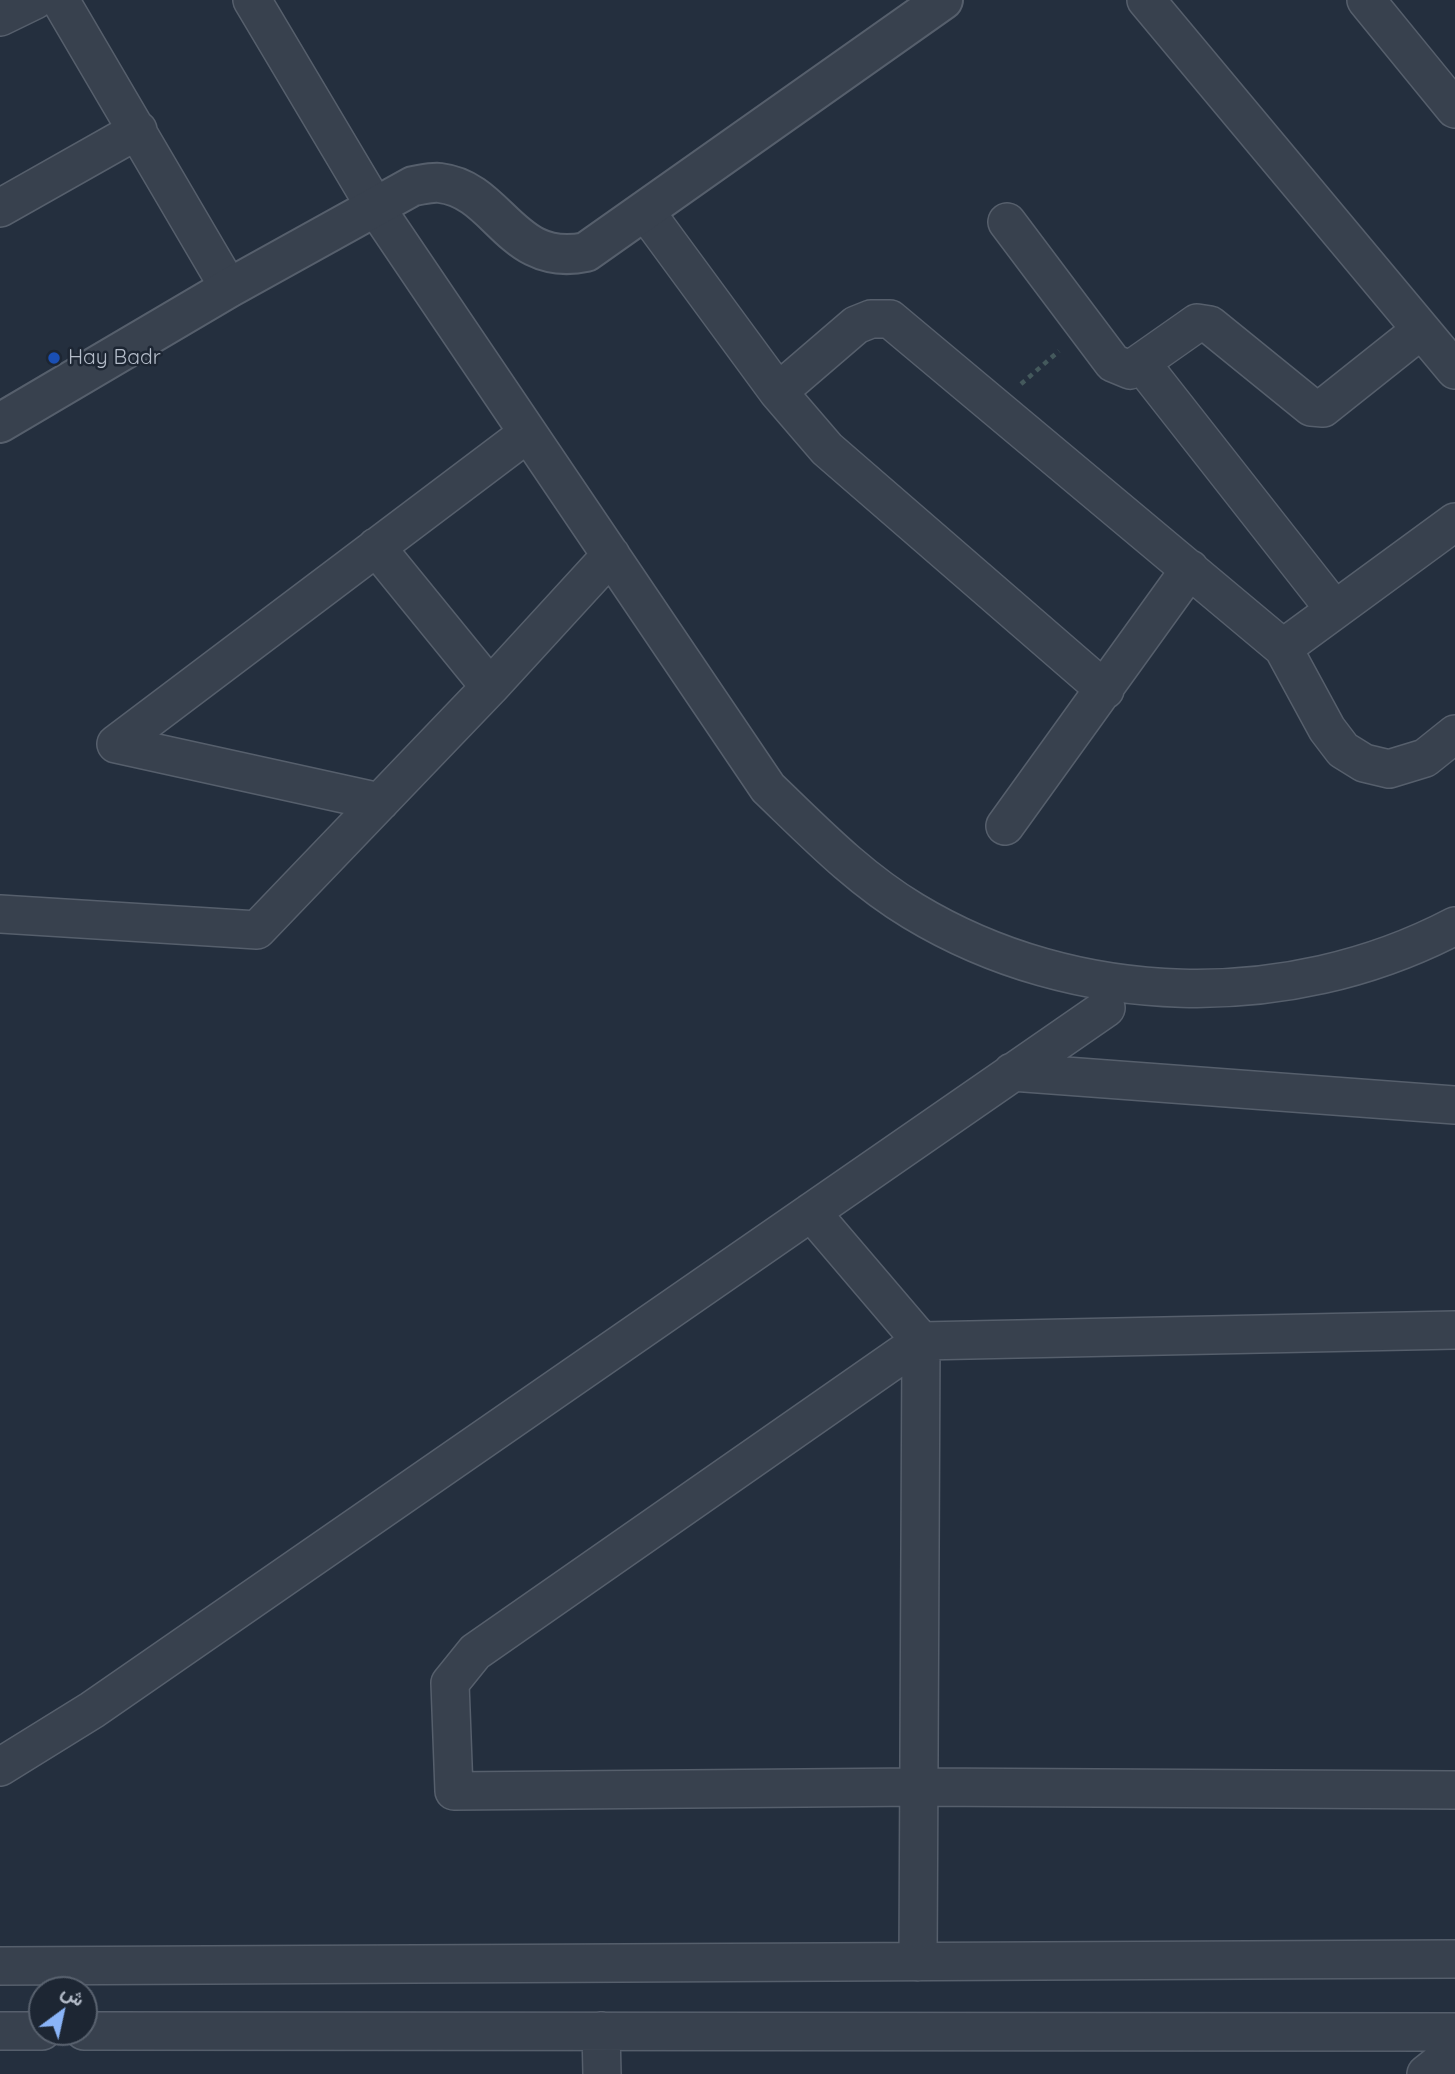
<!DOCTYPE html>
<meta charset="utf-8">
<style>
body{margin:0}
#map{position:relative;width:1455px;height:2074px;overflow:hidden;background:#242f3e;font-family:Quicksand,Vazirmatn,sans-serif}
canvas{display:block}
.north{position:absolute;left:28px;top:1976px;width:70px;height:70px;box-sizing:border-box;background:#1d2633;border:2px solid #59626f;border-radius:50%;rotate:33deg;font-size:19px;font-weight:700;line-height:28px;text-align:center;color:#b4bcc9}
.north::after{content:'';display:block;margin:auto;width:24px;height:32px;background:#8ab4f8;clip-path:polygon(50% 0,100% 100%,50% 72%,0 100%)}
</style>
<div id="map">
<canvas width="1455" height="2074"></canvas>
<div class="north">ش</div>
</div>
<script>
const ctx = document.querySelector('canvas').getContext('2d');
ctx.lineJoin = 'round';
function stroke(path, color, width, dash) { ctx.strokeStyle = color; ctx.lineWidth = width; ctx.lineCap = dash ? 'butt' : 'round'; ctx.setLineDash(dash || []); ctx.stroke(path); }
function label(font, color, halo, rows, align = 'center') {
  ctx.font = font + ' Quicksand,sans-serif'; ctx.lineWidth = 5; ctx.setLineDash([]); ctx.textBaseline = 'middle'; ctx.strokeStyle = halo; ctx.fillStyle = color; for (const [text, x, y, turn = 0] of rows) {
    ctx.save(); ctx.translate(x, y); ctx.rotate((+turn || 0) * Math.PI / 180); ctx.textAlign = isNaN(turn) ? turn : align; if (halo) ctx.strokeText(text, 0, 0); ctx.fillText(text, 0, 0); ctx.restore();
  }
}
const minor = new Path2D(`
 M 60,0 L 229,288
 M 252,0 L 374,205 L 768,788 C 814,832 858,878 913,911 C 1075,1009 1287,1014 1455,926
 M 1146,0 L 1455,370
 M 1366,0 L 1455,109
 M 0,17 L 35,0
 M 0,208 L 138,130
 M 645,211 L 778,392 L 856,325 L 871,319 L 890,319 L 1283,648 L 1327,729 L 1343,750 L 1364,763 L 1389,769 L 1425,758 L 1455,734
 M 1007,222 L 1113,363 L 1130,370 L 1197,323 L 1210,325 L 1311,407 L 1323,408 L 1421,330
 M 1141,363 L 1335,610
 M 778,392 L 827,449 L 1105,690
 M 376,547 L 490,687
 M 1283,648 L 1455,522
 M 116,744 L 528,433
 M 116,744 L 380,802
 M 1005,826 L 1190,569
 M 0,914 L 257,930 L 490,687 L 611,555
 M 1012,1072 L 1455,1105
 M 811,1212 L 921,1341 L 918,1962
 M 1455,1330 L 921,1341 L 475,1652 L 450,1683 L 454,1791 L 920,1787 L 1455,1790
 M 0,1767 L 92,1710 L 1106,1008
 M 0,1966 L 1455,1959
 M 0,2031 L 42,2031
 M 84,2031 L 1455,2032
 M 601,2031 L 602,2074
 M 1426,2074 L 1455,2051`);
const tertiary = new Path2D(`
 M 0,423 L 229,288 L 413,186 C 421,185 431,182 440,183 C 500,190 510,268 586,252 L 943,0`);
stroke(minor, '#565f6c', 40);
stroke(tertiary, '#565f6c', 42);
stroke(new Path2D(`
 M 1021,384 L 1059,351`), '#44595c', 4.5, [5, 5]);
stroke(minor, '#38414e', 37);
stroke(tertiary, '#38414e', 38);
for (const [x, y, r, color] of [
 [54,358,7,"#1a4fb4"]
]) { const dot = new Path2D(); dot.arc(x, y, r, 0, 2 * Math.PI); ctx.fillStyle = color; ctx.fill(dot); stroke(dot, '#1d2633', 2.5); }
label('21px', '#b4bcc9', '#1d2633', [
 ["Hay Badr",68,358]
], 'left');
</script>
